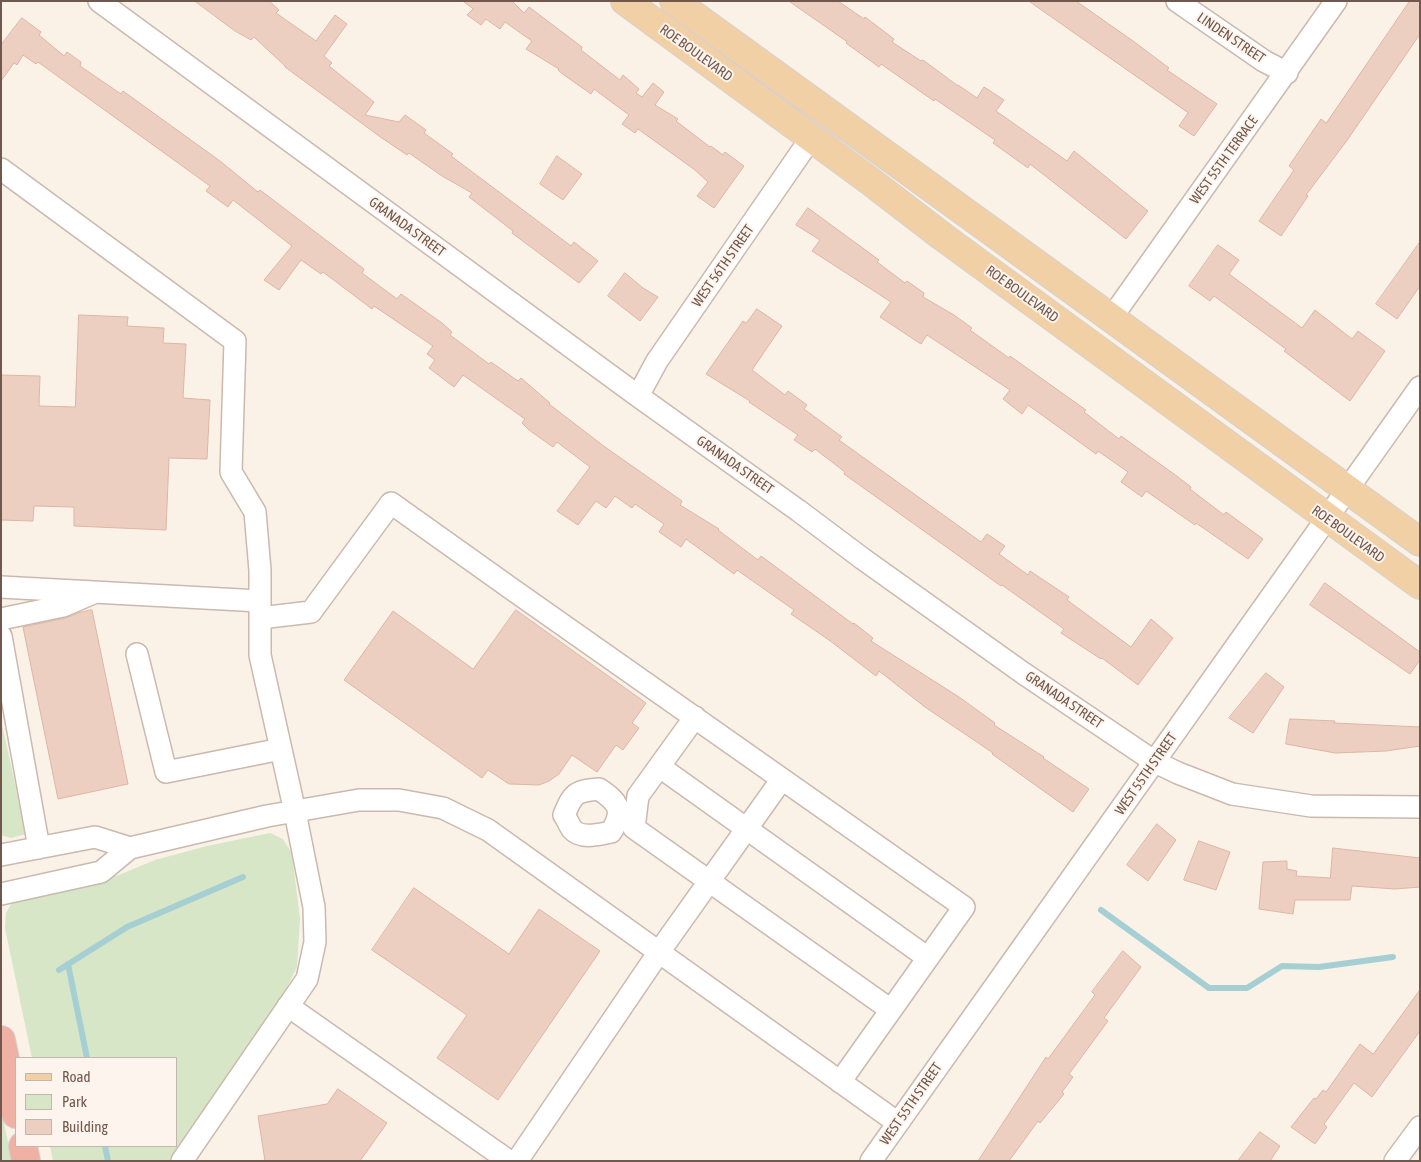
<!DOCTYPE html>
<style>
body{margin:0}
#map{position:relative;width:1421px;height:1162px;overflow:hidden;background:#faf1e7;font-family:"Asap Condensed",sans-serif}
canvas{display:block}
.frame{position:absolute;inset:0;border:2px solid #71584e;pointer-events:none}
.legend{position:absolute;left:15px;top:1057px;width:162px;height:90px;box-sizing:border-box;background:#fdf5ed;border:1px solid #c5b6ad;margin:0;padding:6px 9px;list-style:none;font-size:15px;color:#71584e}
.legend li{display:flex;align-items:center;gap:10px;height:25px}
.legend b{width:25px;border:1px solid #c5b6ad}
</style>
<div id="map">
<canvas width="1421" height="1162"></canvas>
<div class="frame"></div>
<ul class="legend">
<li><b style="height:6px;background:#f2d0a6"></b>Road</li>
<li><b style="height:14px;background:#d6e6c7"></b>Park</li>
<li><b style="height:14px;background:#edcfc1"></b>Building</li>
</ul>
</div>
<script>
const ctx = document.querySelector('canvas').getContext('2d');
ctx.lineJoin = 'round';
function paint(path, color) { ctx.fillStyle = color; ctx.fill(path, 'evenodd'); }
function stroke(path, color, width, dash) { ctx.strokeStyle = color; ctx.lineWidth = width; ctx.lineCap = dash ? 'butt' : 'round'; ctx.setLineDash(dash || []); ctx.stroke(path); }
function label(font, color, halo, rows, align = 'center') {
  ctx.font = font + ' "Asap Condensed",sans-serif'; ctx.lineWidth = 4; ctx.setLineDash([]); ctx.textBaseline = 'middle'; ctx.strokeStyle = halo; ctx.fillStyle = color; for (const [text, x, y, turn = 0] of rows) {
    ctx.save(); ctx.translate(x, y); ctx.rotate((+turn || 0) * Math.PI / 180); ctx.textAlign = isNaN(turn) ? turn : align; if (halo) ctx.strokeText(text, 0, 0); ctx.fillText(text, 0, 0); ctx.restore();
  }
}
paint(new Path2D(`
 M 1,720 L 26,834 L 11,838 L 1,835 Z
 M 270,833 L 283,839 L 292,854 L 300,919 L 297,967 L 276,1009 L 170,1161 L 53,1161 L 50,1146 L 176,1146 L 176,1058 L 32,1058 L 5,928 L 6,913 L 11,904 L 35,894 L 82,885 L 119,875 L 155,860 L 207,846 Z
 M 1,1109 L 12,1161 L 1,1161 Z`), '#d6e6c7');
stroke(new Path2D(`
 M 1101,910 L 1209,988 L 1247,988 L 1282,966 L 1319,967 L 1393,957
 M 68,964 L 87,1058
 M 59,970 L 127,927 L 243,877
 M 105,1146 L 108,1161`), '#a5cfd3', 6);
const building = new Path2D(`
 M 195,1 L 269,1 L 279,10 L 276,13 L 316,41 L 335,15 L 347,24 L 324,56 L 332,63 L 329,66 L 374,102 L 365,115 L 399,122 L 405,115 L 426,130 L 424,133 L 453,154 L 451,156 L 571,246 L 574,242 L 598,261 L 579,283 L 512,233 L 513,231 L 469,197 L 472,193 L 442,176 L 409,153 L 407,155 L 379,136 L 285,67 L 285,66 L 254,37 L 251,40 L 235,31 Z
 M 463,1 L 512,1 L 524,13 L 529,7 L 582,47 L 581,50 L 620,80 L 623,75 L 639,89 L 636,93 L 642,97 L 653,83 L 664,92 L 655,105 L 678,119 L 676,121 L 710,147 L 711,146 L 723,155 L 725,152 L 744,166 L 714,208 L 697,196 L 708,182 L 695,170 L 638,129 L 635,133 L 622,124 L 629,115 L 594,89 L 591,94 L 564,75 L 558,70 L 559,69 L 526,49 L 532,41 L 505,22 L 500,29 L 486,19 L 481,25 L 467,15 L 473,9 Z
 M 789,1 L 838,1 L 864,19 L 865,17 L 894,39 L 892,42 L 921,61 L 923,60 L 958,86 L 958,85 L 977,98 L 984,87 L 1004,100 L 996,111 L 1067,161 L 1074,151 L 1148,211 L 1126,239 L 1030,164 L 1028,168 L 993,143 L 995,140 L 935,99 L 934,101 L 881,64 L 879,67 L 846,43 L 847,42 Z
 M 1029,1 L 1076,1 L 1133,41 L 1169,68 L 1167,70 L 1217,104 L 1194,136 L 1179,126 L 1188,113 Z
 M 1410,1 L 1420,1 L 1420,34 L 1348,139 L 1306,195 L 1308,196 L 1281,236 L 1259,221 L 1294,170 L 1289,166 L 1321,119 L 1326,123 Z
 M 22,18 L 41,32 L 39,35 L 64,56 L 67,52 L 81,62 L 80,66 L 121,94 L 123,91 L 220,161 L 258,192 L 260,190 L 364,269 L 362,273 L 397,299 L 401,294 L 442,323 L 452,332 L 450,335 L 489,364 L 491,362 L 518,381 L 521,378 L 550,403 L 549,404 L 605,447 L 682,501 L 680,505 L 719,529 L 718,530 L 758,560 L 761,556 L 853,624 L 854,623 L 873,638 L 871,641 L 959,697 L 995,723 L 994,725 L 1044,757 L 1043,758 L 1089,789 L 1073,812 L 992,754 L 993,753 L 925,707 L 879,671 L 876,676 L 829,640 L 791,614 L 794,610 L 737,570 L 734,574 L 686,539 L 681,547 L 659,532 L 664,524 L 635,504 L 632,508 L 615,496 L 606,508 L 596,501 L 578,525 L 557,511 L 590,467 L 557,442 L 553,447 L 529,430 L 522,423 L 525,419 L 463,375 L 454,387 L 429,368 L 435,360 L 427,354 L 433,346 L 374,306 L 372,309 L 323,272 L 321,274 L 301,260 L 279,290 L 264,280 L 292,246 L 233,200 L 228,207 L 206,191 L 210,186 L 38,62 L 36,64 L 23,55 L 17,65 L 14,63 L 1,81 L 1,45 Z
 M 557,156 L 582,174 L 563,200 L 540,184 Z
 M 808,208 L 879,260 L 877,262 L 905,283 L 907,281 L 924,293 L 923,297 L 954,315 L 972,328 L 970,330 L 1009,358 L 1010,356 L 1086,410 L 1084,412 L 1119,439 L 1121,436 L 1174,474 L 1191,487 L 1190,489 L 1224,515 L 1226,512 L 1263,539 L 1248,559 L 1196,523 L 1195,525 L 1146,491 L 1142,497 L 1121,482 L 1128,472 L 1098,451 L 1096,454 L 1028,405 L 1022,414 L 1003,399 L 1010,390 L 927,335 L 921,344 L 880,317 L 891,302 L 812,251 L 820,240 L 796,225 Z
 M 1420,242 L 1420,286 L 1397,319 L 1376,304 Z
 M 1218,245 L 1239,260 L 1229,274 L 1302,328 L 1315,310 L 1352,339 L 1358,331 L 1385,351 L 1350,401 L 1284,351 L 1286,349 L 1214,296 L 1210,301 L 1189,286 Z
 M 625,273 L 643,288 L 658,297 L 640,321 L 608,296 Z
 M 757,309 L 782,326 L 752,370 L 785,395 L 788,391 L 807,405 L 804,409 L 842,437 L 839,440 L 981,542 L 987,534 L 1005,546 L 999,554 L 1028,575 L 1030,571 L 1069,597 L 1067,600 L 1131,647 L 1151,619 L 1173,638 L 1138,685 L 1102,658 L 1101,659 L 1061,633 L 1064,629 L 1002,585 L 1001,586 L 844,474 L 845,472 L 815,449 L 812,452 L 794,440 L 798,435 L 749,402 L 750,401 L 706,374 L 743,321 L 746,323 Z
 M 79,315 L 128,317 L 127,326 L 164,328 L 163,343 L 186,344 L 183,398 L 210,400 L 207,459 L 169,458 L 166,530 L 74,526 L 74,507 L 34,506 L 33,521 L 1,520 L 1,375 L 40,376 L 39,406 L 75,407 Z
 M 1325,583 L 1420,652 L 1420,660 L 1410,674 L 1310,605 Z
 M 92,610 L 128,784 L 58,799 L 23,627 L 66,618 L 78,613 Z
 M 516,610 L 646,703 L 632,723 L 639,728 L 623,750 L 616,745 L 597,772 L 572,755 L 559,774 L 549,781 L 539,785 L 509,784 L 488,770 L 482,778 L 344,680 L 393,611 L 473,669 Z
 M 1266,673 L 1284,687 L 1253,733 L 1229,718 Z
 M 1290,719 L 1335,721 L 1334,723 L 1420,727 L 1420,746 L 1386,751 L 1335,753 L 1286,744 Z
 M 1157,824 L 1176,840 L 1148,881 L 1127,865 Z
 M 1199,841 L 1230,852 L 1216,890 L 1184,880 Z
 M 1333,848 L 1420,858 L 1420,887 L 1395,889 L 1352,886 L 1350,900 L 1295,900 L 1293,914 L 1259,909 L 1263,862 L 1287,861 L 1287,869 L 1297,871 L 1296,876 L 1330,878 Z
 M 414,888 L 509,954 L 539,909 L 600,951 L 498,1100 L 437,1058 L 467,1015 L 372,950 Z
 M 1123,951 L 1141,967 L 1104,1018 L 1108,1021 L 1069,1074 L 1073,1077 L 1062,1092 L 1064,1094 L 1040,1123 L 1038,1121 L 1009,1161 L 978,1161 L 1046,1057 L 1048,1059 L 1095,995 L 1092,992 Z
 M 1420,990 L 1420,1031 L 1372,1097 L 1354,1083 L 1324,1124 L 1327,1127 L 1315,1144 L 1291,1127 L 1314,1098 L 1316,1099 L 1323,1090 L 1326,1092 L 1360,1044 L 1373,1054 Z
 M 338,1089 L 387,1123 L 360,1161 L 265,1161 L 258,1116 L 327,1104 Z
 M 1260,1132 L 1280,1146 L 1270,1161 L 1238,1161 Z`);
paint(building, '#edcfc1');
stroke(building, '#deb5a3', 1);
const minor = new Path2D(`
 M 99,1 L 638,396 L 799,511 L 863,559 L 1023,673 L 1155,762 L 1178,773 L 1232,794 L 1311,806 L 1420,807
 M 1177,1 L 1264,61 L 1287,73
 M 1,169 L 235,341 L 231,472 L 255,512 L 260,570 L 260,655 L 295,812 L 314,907 L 315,942 L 307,979 L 182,1161
 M 1112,317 L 1336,1
 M 638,396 L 657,361 L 811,138
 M 1,587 L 260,601
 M 260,618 L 311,612 L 391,503 L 516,592 L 964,907 L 840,1082
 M 1,619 L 63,606 L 93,593
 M 1,636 L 39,848
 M 137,654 L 166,772 L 281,749
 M 695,717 L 638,796 L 634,828 L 891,1010
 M 660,767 L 928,958
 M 599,789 C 618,802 625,810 611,832 C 600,834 581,840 572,829 C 569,825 567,819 564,815 C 573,794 574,791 599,789 Z
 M 1,855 L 95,837 L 130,848
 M 1,894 L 101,872 L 130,848 L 267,816 L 359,800 L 399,800 L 443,808 L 488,830 L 898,1123
 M 288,1006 L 509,1161
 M 517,1161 L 659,952 L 782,779
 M 871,1161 L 1420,387
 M 1395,1161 L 1420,1127`);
const major = new Path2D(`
 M 625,1 L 870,181 L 943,237 L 1420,585
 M 674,1 L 1420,542`);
const highway = new Path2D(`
 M 1,1040 L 16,1114
 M 23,1146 L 26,1161`);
stroke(minor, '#cbb9ae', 24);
stroke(major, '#d7d0cd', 30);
stroke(highway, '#d7d0cd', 30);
stroke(minor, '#fff', 21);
stroke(major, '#f2d0a6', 28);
stroke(highway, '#eeb1a4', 28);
label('14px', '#71584e', '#fdf5ed', [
 ["LINDEN STREET",1231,38,34],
 ["ROE BOULEVARD",696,53,36],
 ["WEST 55TH TERRACE",1224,160,-54],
 ["GRANADA STREET",407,227,36],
 ["WEST 56TH STREET",723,266,-55],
 ["ROE BOULEVARD",1022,294,36],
 ["GRANADA STREET",735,465,35],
 ["ROE BOULEVARD",1348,534,36],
 ["GRANADA STREET",1064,700,34],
 ["WEST 55TH STREET",1146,774,-55],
 ["WEST 55TH STREET",911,1104,-55]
]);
</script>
